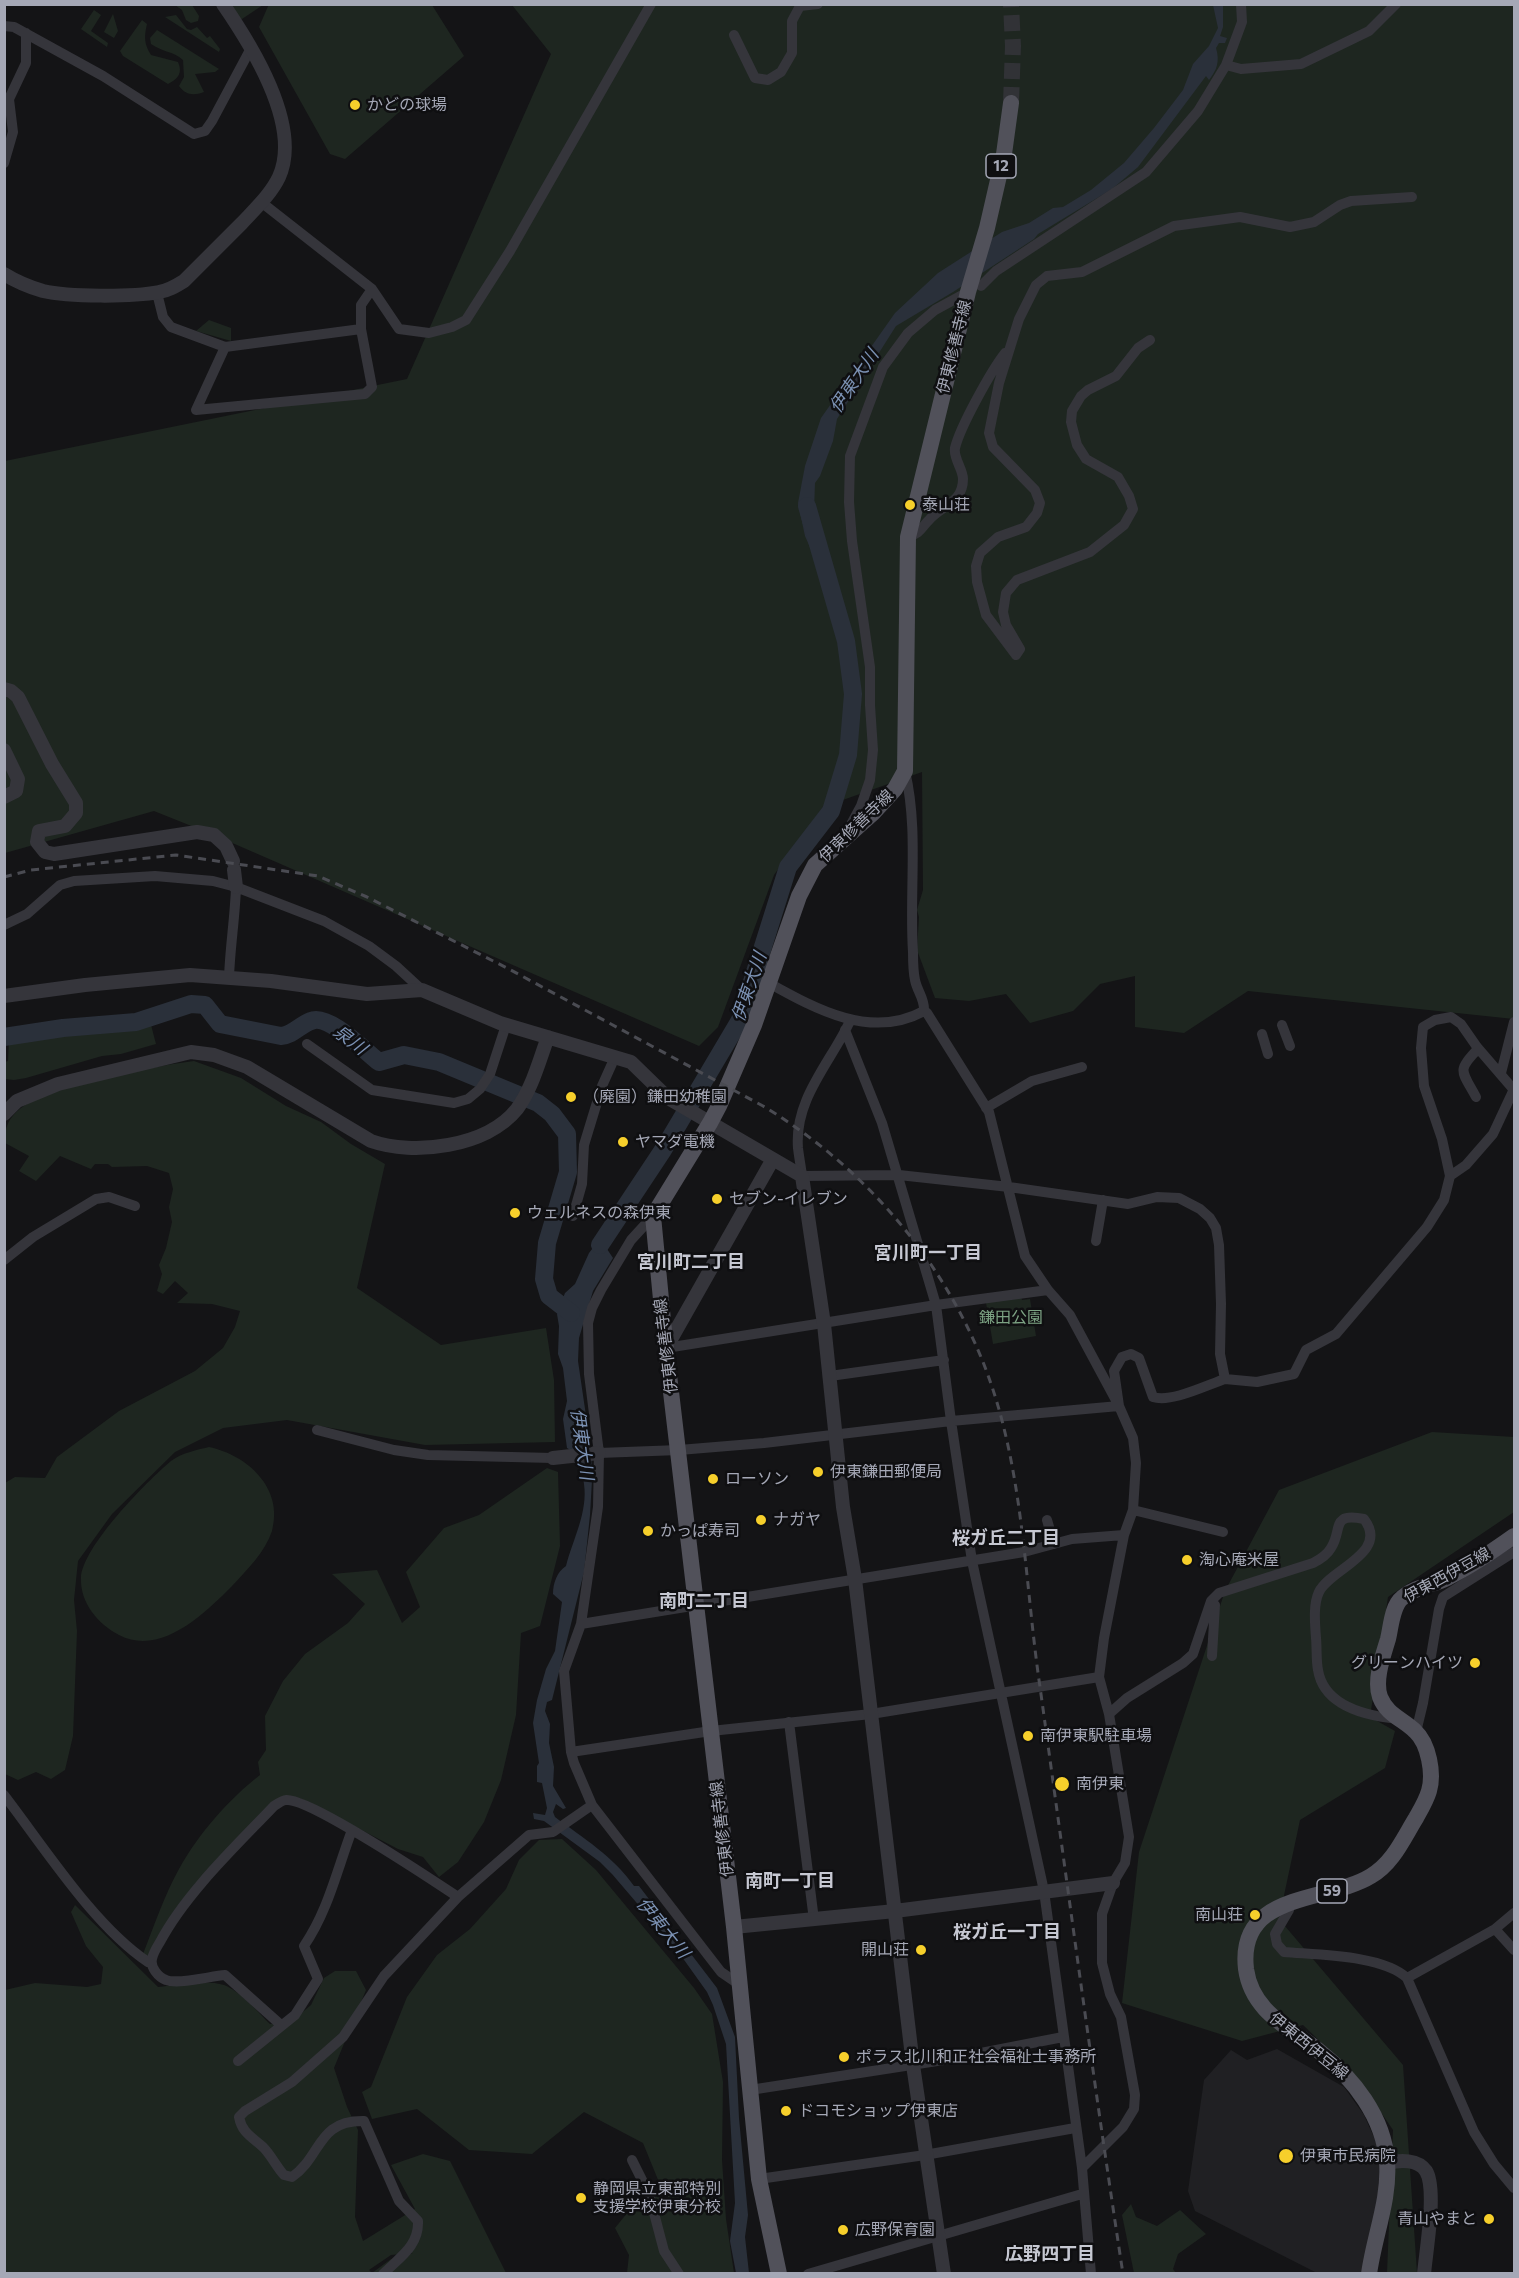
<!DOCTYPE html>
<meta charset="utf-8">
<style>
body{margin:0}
#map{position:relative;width:1519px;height:2278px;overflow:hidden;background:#141416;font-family:Commissioner,sans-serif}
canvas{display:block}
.frame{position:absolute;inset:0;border:6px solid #a5a8b6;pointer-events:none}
</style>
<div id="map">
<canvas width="1519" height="2278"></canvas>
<div class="frame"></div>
</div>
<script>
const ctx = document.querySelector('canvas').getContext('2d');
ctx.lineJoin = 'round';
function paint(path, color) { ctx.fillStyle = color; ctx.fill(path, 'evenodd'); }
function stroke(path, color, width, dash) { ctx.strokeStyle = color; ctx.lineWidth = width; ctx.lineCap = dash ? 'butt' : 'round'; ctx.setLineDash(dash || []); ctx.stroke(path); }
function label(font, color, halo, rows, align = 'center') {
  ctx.font = font + ' Commissioner,"Noto Sans JP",sans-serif'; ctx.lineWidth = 5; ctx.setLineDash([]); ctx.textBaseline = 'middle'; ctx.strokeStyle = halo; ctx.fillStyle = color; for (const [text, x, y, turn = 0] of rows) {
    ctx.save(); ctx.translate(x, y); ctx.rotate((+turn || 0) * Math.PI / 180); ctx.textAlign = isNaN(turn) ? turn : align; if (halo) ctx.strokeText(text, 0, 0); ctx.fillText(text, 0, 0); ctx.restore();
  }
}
paint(new Path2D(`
 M 1277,2049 L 1344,2087 L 1364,2115 L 1377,2144 L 1382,2183 L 1364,2273 L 1317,2273 L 1195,2211 L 1188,2191 L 1204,2080 L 1231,2050 L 1247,2060 Z`), '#202023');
paint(new Path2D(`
 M 269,4 L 432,5 L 464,56 L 345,159 L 330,154 L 259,27 Z
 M 175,5 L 192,5 L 199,16 L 198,21 L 191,23 L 186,20 L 182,10 Z
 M 229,5 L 263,5 L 239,21 Z
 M 512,5 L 1514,5 L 1514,1019 L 1248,991 L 1184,1033 L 1135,1027 L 1135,976 L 1100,984 L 1073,1011 L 1030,1023 L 1006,994 L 969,1001 L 935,998 L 917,950 L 919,917 L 917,910 L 923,890 L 922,772 L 823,807 L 774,875 L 718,1027 L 699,1046 L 214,835 L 154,811 L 5,853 L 5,461 L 407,379 L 551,54 Z
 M 94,10 L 101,15 L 91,31 L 108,43 L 107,47 L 81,29 Z
 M 113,14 L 118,31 L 114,38 L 104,32 Z
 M 176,15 L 187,29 L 191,30 L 197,27 L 207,38 L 210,36 L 220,49 L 219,52 L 165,17 Z
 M 142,20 L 147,24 C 144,37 144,44 151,55 L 178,62 C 183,73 178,79 168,84 L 123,56 L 120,51 Z
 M 157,30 L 219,69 L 215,72 L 195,74 L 204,92 C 193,96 186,95 179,86 L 184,77 L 183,60 C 173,51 162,52 151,44 L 150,38 Z
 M 209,320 L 231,328 L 231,341 L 196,331 Z
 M 150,1021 L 156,1044 L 121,1054 L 102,1056 L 26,1078 L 14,1080 L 5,1079 L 5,1062 L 8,1061 L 9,1040 L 133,1027 Z
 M 194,1061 L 241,1078 L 286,1106 L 321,1122 L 351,1144 L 385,1164 L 357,1288 L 441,1345 L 546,1328 L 554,1380 L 555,1442 L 425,1445 L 287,1420 L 223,1428 L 175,1452 L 112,1514 L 78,1561 L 74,1600 L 77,1631 L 73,1736 L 65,1770 L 51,1779 L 36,1772 L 18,1780 L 5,1774 L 5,1483 L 15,1477 L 45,1478 L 57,1457 L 119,1411 L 195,1371 L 223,1348 L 235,1327 L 240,1311 L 212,1304 L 177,1303 L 188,1293 L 175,1281 L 163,1294 L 157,1291 L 162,1274 L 159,1265 L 166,1248 L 172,1222 L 169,1207 L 173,1189 L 169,1173 L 147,1166 L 112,1167 L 108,1164 L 95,1164 L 91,1169 L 60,1156 L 36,1181 L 19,1171 L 29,1156 L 5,1143 C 4,1128 9,1117 21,1108 C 43,1091 73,1086 99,1080 C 131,1072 161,1065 194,1061 Z
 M 1020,1291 L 1022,1300 L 1030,1299 L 1036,1336 L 993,1344 L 985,1297 Z
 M 1432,1432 L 1514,1437 L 1514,1512 L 1388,1597 L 1370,1717 L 1395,1731 L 1385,1768 L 1300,1820 L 1279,1919 L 1403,2065 L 1417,2273 L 1387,2273 L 1393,2130 L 1357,2077 L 1303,2025 L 1242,2041 L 1122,2003 L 1139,1852 L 1225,1591 L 1279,1490 Z
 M 209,1447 C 247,1455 284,1488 272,1531 C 265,1552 247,1570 232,1586 C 205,1613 161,1657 119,1635 C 98,1624 80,1603 81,1578 C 82,1547 147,1481 171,1461 C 182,1453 196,1450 209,1447 Z
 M 547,1468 L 558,1472 L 560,1546 L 540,1626 L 521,1633 L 516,1715 L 501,1780 L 484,1822 L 458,1862 L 439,1877 L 423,1857 L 398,1849 L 300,1798 L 272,1802 L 149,1956 L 143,1954 C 154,1926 164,1896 179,1869 C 199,1833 228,1800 260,1775 L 258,1762 L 266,1750 L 265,1716 L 283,1681 L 305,1654 L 348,1623 L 365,1604 L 332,1574 L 377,1570 L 402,1623 L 420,1607 L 406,1572 L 444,1528 L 479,1515 Z
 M 562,1839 L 596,1870 L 694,1988 L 712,2014 L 723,2082 L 722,2160 L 726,2219 L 734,2273 L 627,2273 L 629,2255 L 615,2228 L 628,2212 L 663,2192 L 643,2143 L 584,2112 L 532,2154 L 469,2150 L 417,2109 L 372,2119 L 362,2092 L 371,2087 L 407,1997 L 437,1955 L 470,1929 L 506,1889 L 519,1860 L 539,1840 Z
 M 75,1905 L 158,1987 C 177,1985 206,1979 224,1985 C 240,1991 258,2012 270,2024 L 292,2021 L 311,2005 L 324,1978 L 335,1971 L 356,1971 L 366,1990 L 334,2068 L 347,2107 L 358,2130 L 355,2217 L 363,2241 L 415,2209 L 391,2165 L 423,2154 L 450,2161 L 506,2273 L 5,2273 L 5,1990 L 35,1983 L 87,1987 L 101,1984 L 103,1967 L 86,1946 L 71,1912 ZM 413,2253 L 391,2259 L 372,2273 L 369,2270 L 391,2255 Z
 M 1131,2204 L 1136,2217 L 1157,2226 L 1180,2210 L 1206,2234 L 1178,2254 L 1173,2269 L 1176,2273 L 1134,2273 L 1122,2215 Z`), '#1e2620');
paint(new Path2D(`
 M 1213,5 L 1223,5 L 1223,27 L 1220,36 L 1227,38 L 1225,43 L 1219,43 L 1216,48 C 1220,61 1217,70 1209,80 L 1206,76 L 1138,167 L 1112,189 L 1038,234 L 1034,239 L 953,292 L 896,326 L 837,419 L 833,441 L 820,476 L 815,483 L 813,539 L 830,570 L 813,554 L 805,536 L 798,503 L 805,466 L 821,418 L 895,313 L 938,273 L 1002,232 L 1029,223 L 1053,208 L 1063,207 L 1091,190 L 1124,163 L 1154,128 L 1183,90 L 1193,64 L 1209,46 L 1218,28 Z
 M 621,1217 L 605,1246 L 613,1258 L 593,1291 L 579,1338 L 578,1361 L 591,1450 L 592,1480 L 590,1515 L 584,1572 L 552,1700 L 547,1702 L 545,1711 L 550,1724 L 549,1743 L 554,1767 L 553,1786 L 566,1808 L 563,1809 L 556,1804 L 553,1812 L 555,1817 C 583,1838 613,1856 634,1886 L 639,1886 L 717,1988 L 735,2037 L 739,2118 L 748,2215 L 745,2237 L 749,2273 L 736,2273 L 730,2241 L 735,2203 L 726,2044 L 713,2005 L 707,1992 L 677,1950 L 612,1874 L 600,1862 L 544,1821 L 534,1819 L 533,1813 L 545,1815 L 547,1808 L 542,1783 L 537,1782 L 537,1766 L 539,1763 L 533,1723 L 537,1700 L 546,1669 L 555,1651 L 562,1602 L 553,1594 C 553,1583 557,1572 566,1566 C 573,1539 588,1512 584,1484 C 583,1473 577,1462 574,1452 L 567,1448 L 563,1419 L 567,1401 L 563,1368 L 558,1354 L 559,1326 L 557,1314 L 565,1293 L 575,1284 L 589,1253 L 603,1235 Z`), '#2a303a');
stroke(new Path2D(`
 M 4,1037 L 63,1028 L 136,1022 L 191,1004 L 205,1005 L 220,1024 L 281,1036 C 293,1035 300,1025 311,1021 C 328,1013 365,1051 379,1062 L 404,1055 L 439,1062 L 538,1103 L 552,1114 L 567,1134 L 568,1172 L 547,1243 L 544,1279 L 549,1296 L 571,1313
 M 600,1245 L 663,1150 L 740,1020 L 788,867 L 831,811 L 848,755 L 853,694 L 846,641 L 807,506`), '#2a303a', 18);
stroke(new Path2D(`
 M 1011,103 L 1013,46 L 1011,4`), '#313236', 16, [16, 8]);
stroke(new Path2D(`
 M 4,26 L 14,27 L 103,76 L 194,134 L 205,131 L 212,121 L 251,48
 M 734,35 L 755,78 L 768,80 L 781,72 L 792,53 L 792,21 L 800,6 L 818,4
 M 1226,65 L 1241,69 L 1301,64 L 1369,31 L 1396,4
 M 4,163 L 13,132 L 9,99 L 26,63 L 26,33
 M 261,202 L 372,289 L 399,329 L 429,333 L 452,327 L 466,320 L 510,251 L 651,4
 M 981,286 L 996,271 L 1146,172 L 1198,111 L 1226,65 L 1242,22 L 1241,4
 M 157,293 L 163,317 L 171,327 L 225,347 L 361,329
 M 1150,340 L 1138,348 L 1116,376 L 1088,390 L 1081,396 L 1072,411 L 1071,422 L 1077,445 L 1086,459 L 1118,477 L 1129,496 L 1133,509 L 1124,525 L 1090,552 L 1017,580 L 1006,593 L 1003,612 L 1006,625 L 1020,649 L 1016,655 L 986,615 L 977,582 L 976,566 L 980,553 L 998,537 L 1026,527 L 1037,513 L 1040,503 L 1035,490 L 993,447 L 989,433 L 999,383 L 1019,319 L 1036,285 L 1047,276 L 1082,272 L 1174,226 L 1240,217 L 1290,227 L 1314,222 L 1340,205 L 1351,201 L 1412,197
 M 225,347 L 196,410 L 365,394 L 372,387 L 361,329 L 361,305 L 372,289
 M 908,537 C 922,532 920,529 929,520 C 942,505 963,503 963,479 C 963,469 953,458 955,448 C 960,427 991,371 1005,353
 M 905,771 C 919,831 909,891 913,952 C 913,961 913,971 915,980 C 917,991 925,999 924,1011 L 927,1013 L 989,1112 L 1025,1256 L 1048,1290 L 1070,1315 L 1119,1406 L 1133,1438 L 1136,1463 L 1133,1510 L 1124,1535 L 1104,1638 L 1099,1677 L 1109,1714 L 1129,1837 L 1125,1863 L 1113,1883 L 1102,1914 L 1102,1963 L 1110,1994 L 1121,2017 L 1135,2095 L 1134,2109 L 1123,2127 L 1082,2168
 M 848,830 L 861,806 L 870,780 L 873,750 L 870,705 L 870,667 L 852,541 L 849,502 L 850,456 L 883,367 L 908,333 L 935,310 L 968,292
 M 4,925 L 27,914 L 60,885 L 74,881 L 155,876 L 213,881 L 236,887 L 324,921 L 369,946 L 396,966 L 422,990
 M 229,978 C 230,947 235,918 236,887
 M 769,983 C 816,1009 871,1040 924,1011
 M 850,1021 C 831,1062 794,1099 798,1148 C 799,1157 801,1167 802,1176 L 899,1175 L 1009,1187 L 1128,1204 L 1157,1197 L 1179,1198 L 1200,1209 L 1210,1218 L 1216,1228 L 1219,1245 L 1221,1304 L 1220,1354 L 1225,1379 L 1257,1382 L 1294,1374 L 1306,1350 L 1336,1334 L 1427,1227 L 1444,1200 L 1450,1176 L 1442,1139 L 1424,1086 L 1421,1048 L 1423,1027 L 1435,1020 L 1451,1017 L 1461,1024 L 1477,1047 L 1514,1090
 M 1282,1025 L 1290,1046
 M 845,1030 L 882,1123 L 936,1305 L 951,1421 L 972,1561 L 1044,1891 L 1082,2168 L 1091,2274
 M 1262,1034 L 1268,1054
 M 307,1044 L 372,1090 L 454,1103 L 468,1099 L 480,1089 L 490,1074 L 506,1025
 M 1501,1073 L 1514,1022
 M 1476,1097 C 1462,1071 1456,1071 1478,1049
 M 986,1108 L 1032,1081 L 1082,1067
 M 1450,1176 L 1466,1165 L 1493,1134 L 1514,1089
 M 573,1216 L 582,1184 L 584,1145 L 602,1086 L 615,1057
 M 653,1216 L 631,1240 L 601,1290 L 592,1308 L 588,1323 L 589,1374 L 599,1453 L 598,1507 L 581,1624 L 564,1671 L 571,1752 L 574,1763 L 592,1805 L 721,1972 L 740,1985
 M 1096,1241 L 1103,1200
 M 4,1260 L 33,1237 L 96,1199 L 109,1197 L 135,1206
 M 666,1348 L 936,1305 L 1048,1290
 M 830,1376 L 944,1360
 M 317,1430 L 394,1450 L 428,1455 L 553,1458
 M 599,1453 L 679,1450 L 764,1443 L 951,1421 L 1119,1406 L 1114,1371 L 1122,1357 L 1131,1354 L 1139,1358 L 1153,1397 C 1171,1403 1207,1385 1225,1379
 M 1133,1510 L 1223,1532
 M 1047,1520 L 1054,1544
 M 581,1624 L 1024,1552 L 1072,1539 L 1124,1535
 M 1212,1656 L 1215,1605
 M 1109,1714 L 1127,1698 L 1183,1663 L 1193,1654 L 1211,1601 L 1219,1593 L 1313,1563 C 1321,1559 1327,1555 1331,1548 C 1343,1530 1330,1512 1364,1519 C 1390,1553 1330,1569 1319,1592 C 1313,1604 1315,1624 1316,1638 C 1317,1648 1316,1660 1318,1670 C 1324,1707 1367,1716 1398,1719
 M 789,1722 L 814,1920
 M 1416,1732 L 1423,1703 L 1439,1609 L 1443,1597 L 1514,1552
 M 571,1752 L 711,1731 L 871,1714 L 1099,1677
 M 4,1795 C 44,1847 94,1926 148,1962
 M 1288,1903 L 1289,1910 L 1275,1934 L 1277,1944 L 1284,1952 C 1318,1955 1383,1955 1407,1978 L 1474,2132 L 1494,2164 L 1514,2188
 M 1495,1929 L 1514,1950
 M 1407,1978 L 1495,1929 L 1514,1913
 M 281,2025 L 225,1975 C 211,1976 178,1985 166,1980 C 158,1977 150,1967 152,1959 C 153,1953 157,1947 160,1942 C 186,1893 236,1846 274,1806 C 277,1804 283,1800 286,1800 C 308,1797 434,1881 458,1897
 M 238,2061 L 295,2015 L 318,1979 L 304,1946 C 328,1911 337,1870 352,1830
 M 750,2090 L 950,2059 L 1063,2037
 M 632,2160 L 649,2194 L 664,2251 L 679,2274
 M 759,2179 L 925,2155 L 1075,2128
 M 383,2274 C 400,2257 419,2246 418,2221 L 399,2201 L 364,2121 C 317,2120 322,2156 292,2177 L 284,2175 C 276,2166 271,2155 263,2147 C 252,2137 242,2133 239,2117 L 245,2111 L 292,2082 L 343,2037 L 384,1976 L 458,1897 L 529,1835 L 553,1832 L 592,1805
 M 808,2274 L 1082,2194`), '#35353b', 10);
stroke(new Path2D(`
 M 4,274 C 17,282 29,287 43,291 C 68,297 133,297 159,292 C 168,291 176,286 184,281 C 203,262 223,242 242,223 C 255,209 271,194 279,177 C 302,126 252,46 223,4
 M 4,689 L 11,691 L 18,697 L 52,764 L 76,803 L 76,813 L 65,826 L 39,831 L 37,842 L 45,852 L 54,854 L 197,832 L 214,835 L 226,846 L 233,861
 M 4,750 L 18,779 L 16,791 L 4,797
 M 234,870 L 236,887
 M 4,996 L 85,985 L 190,975 L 271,981 L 367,994 L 422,990 L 500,1023 L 631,1062 L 668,1098 L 802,1176 L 824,1324 L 843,1507 L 855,1579 L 913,2065 L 944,2274
 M 4,1114 L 17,1101 L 58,1084 L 191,1052 L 214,1055 L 247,1067 L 371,1141 C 413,1156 487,1147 517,1109 C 532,1089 539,1061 548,1037
 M 666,1348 L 773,1159
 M 553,1458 L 599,1453
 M 734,1927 L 895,1911 L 1113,1883
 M 1388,2163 C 1400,2160 1418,2159 1426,2171 C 1437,2189 1426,2251 1424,2274`), '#35353b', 14);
stroke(new Path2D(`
 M 779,2274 L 759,2179 L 734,1927 L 665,1341 L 653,1216 L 710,1123 L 719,1106 L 754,1025 L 799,896 L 815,865 L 873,813 L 895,789 L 905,771 L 908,537 L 968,292 L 987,228 L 1004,154 L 1011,103
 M 1369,2274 C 1374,2237 1390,2199 1387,2162 C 1384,2117 1353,2078 1319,2051 C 1289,2027 1252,2012 1246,1969 C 1237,1891 1327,1903 1371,1876 C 1393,1863 1403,1839 1416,1818 C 1421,1809 1426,1801 1429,1791 C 1434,1774 1429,1744 1415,1731 C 1403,1719 1387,1715 1380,1697 C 1374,1680 1383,1656 1388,1639 C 1391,1627 1392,1606 1402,1598 C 1414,1587 1433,1585 1447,1578 C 1471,1566 1493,1551 1514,1536`), '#51515a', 16);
stroke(new Path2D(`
 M 4,877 L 31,870 L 176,855 L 318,876 L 367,897 L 507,968 L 763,1106 C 861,1165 940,1255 983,1362 C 1024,1465 1024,1578 1040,1687 C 1067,1882 1093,2078 1123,2274`), '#4a4b52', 3, [8, 6]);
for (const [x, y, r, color] of [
 [355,105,6,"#f6cf2b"],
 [910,505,6,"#f6cf2b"],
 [571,1097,6,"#f6cf2b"],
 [623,1142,6,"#f6cf2b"],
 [717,1199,6,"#f6cf2b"],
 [515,1213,6,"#f6cf2b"],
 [818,1472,6,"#f6cf2b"],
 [713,1479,6,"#f6cf2b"],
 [761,1520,6,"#f6cf2b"],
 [648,1531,6,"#f6cf2b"],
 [1187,1560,6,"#f6cf2b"],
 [1475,1663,6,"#f6cf2b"],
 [1028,1736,6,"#f6cf2b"],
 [1062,1784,8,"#f6cf2b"],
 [1255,1915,6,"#f6cf2b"],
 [921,1950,6,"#f6cf2b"],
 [844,2057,6,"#f6cf2b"],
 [786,2111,6,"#f6cf2b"],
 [1286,2156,8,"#f6cf2b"],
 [581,2198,6,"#f6cf2b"],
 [1489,2219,6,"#f6cf2b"],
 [843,2230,6,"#f6cf2b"]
]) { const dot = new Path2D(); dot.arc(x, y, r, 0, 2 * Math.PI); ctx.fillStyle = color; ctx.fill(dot); stroke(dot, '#0f0f11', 2); }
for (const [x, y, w] of [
 [1001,166,30],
 [1332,1891,30]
]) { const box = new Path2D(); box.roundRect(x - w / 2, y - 12, w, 24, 4.5); ctx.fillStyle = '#0f0f11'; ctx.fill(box); stroke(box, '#a5a8b6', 1.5); }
label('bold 15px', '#a5a8b6', null, [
 ["12",1001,166],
 ["59",1332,1891]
]);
label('16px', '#a5a8b6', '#0f0f11', [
 ["かどの球場",367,105],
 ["泰山荘",922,505],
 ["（廃園）鎌田幼稚園",583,1097],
 ["ヤマダ電機",635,1142],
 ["セブン-イレブン",729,1199],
 ["ウェルネスの森伊東",527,1213],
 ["伊東鎌田郵便局",830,1472],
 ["ローソン",725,1479],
 ["ナガヤ",773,1520],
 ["かっぱ寿司",660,1531],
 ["淘心庵米屋",1199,1560],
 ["グリーンハイツ",1463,1663,"right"],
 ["南伊東駅駐車場",1040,1736],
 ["南伊東",1076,1784],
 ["南山荘",1243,1915,"right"],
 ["開山荘",909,1950,"right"],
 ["ポラス北川和正社会福祉士事務所",856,2057],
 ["ドコモショップ伊東店",798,2111],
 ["伊東市民病院",1300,2156],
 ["静岡県立東部特別",593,2189],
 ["支援学校伊東分校",593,2207],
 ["青山やまと",1477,2219,"right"],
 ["広野保育園",855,2230]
], 'left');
label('16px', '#a5a8b6', '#0f0f11', [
 ["伊東修善寺線",954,347,-76],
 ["伊東修善寺線",856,826,-44],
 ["伊東修善寺線",666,1346,-97],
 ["伊東西伊豆線",1447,1575,-29],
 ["伊東修善寺線",722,1829,-97],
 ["伊東西伊豆線",1309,2046,39]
]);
label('16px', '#7ca283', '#0f0f11', [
 ["鎌田公園",1011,1318]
]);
label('italic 18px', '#7b91b3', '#0f0f11', [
 ["伊東大川",854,381,-56],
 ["伊東大川",749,987,-71],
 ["泉川",350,1040,37],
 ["伊東大川",582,1444,82],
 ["伊東大川",663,1928,51]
]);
label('bold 18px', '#c6c8d2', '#0f0f11', [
 ["宮川町一丁目",928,1253],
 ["宮川町二丁目",691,1262],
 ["桜ガ丘二丁目",1006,1538],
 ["南町二丁目",704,1601],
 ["南町一丁目",790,1881],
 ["桜ガ丘一丁目",1007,1932],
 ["広野四丁目",1050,2254]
]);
</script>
